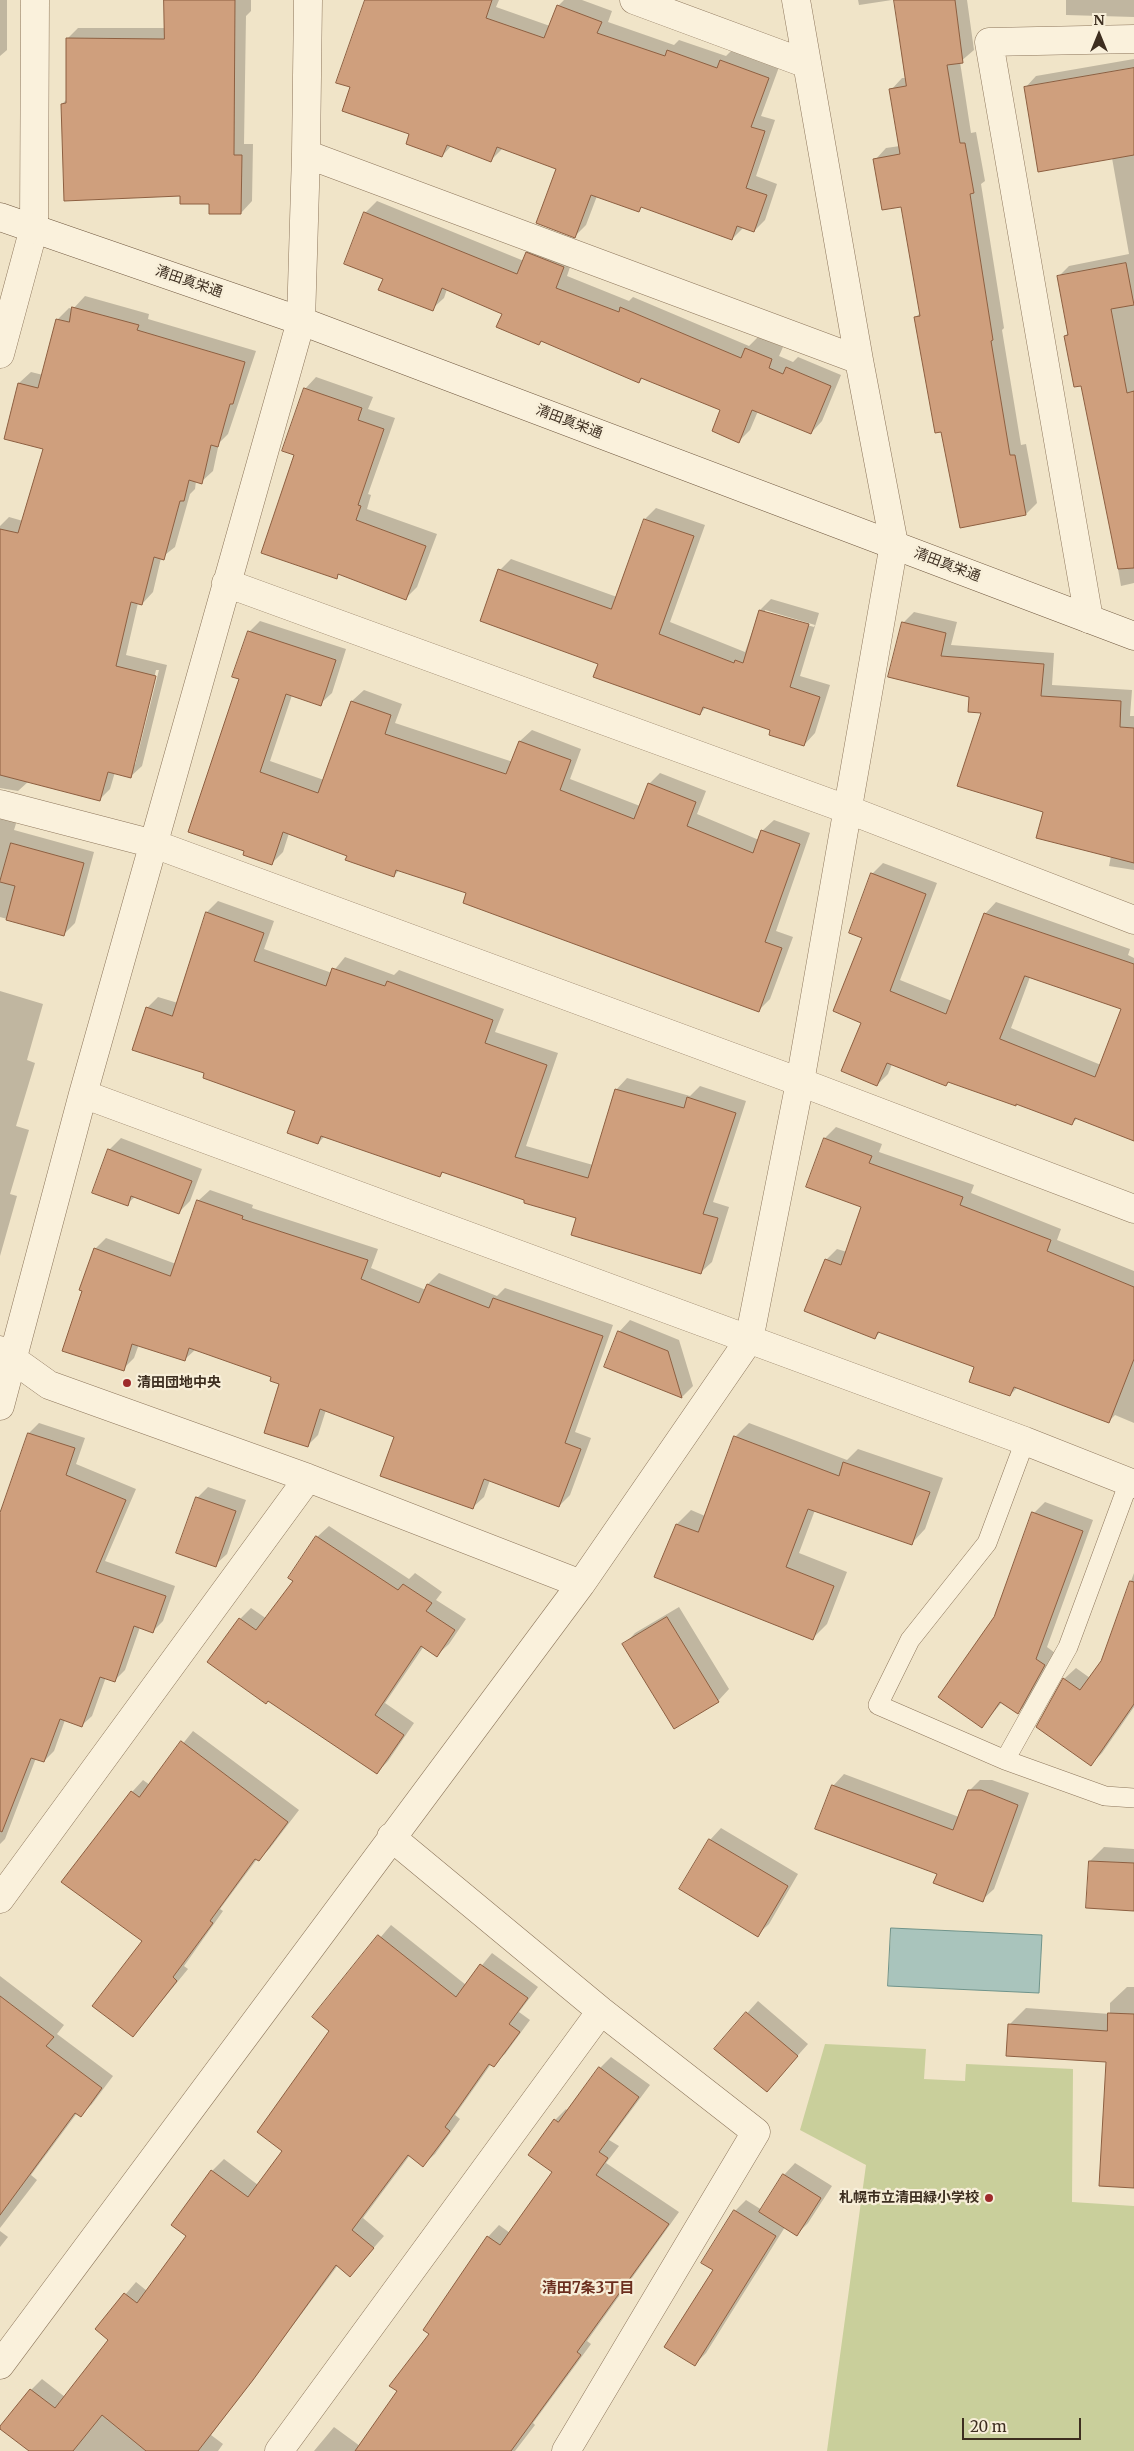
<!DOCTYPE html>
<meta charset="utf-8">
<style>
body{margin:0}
#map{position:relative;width:1134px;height:2451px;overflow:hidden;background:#f0e4c8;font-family:Merriweather,serif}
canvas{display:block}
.north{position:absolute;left:1074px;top:10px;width:50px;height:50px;-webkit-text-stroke:4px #f7eed8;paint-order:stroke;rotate:0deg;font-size:14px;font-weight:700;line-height:20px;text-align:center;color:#3d2e20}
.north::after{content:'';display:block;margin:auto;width:18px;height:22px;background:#3d2e20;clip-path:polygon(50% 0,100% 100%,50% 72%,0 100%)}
.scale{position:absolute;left:962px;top:2418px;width:119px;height:22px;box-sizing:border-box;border:2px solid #3d2e20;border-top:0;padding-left:6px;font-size:15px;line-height:18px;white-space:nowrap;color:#3d2e20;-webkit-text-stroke:4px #f7eed8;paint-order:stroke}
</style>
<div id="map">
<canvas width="1134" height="2451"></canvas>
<div class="north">N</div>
<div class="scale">20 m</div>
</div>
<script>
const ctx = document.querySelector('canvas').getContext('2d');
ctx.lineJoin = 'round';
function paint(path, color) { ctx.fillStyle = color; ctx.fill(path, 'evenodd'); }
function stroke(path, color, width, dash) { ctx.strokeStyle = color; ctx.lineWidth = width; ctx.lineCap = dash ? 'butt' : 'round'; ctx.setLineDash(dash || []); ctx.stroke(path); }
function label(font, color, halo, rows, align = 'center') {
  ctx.font = font + ' Merriweather,"Noto Sans JP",serif'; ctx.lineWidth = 4.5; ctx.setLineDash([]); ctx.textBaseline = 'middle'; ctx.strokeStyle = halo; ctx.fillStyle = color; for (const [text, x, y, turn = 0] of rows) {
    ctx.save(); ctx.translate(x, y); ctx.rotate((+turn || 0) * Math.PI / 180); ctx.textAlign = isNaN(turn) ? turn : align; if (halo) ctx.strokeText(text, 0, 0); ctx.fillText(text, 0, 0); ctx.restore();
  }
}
paint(new Path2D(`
 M 825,2044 L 926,2049 L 924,2079 L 965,2081 L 966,2064 L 1073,2069 L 1072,2202 L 1134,2206 L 1134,2451 L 827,2451 L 866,2165 L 800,2130 Z`), '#c9cf9b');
const water = new Path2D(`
 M 891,1928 L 1042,1935 L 1039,1993 L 888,1986 Z`);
paint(water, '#a9c4bc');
stroke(water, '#6f938a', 1);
paint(new Path2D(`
 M 0,0 L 7,0 L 7,50 L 0,56 Z
 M 166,0 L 251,0 L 251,11 L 246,16 L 244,144 L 253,144 L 252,201 L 241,213 L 182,195 L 62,104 L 67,99 L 67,39 L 78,28 L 166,28 Z
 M 367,0 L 499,0 L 496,7 L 550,26 L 558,6 L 564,0 L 582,0 L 612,11 L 608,22 L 674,45 L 679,40 L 726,56 L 732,50 L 779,67 L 761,116 L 775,120 L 756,176 L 777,184 L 765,220 L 754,231 L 743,228 L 732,239 L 643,206 L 639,210 L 597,196 L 586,225 L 575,236 L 558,169 L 503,148 L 491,160 L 452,145 L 442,156 L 351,86 Z
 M 858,0 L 892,0 L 859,5 Z
 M 895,0 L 1134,0 L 1134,17 L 1066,15 L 1066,0 L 967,0 L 974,50 L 960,62 L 971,133 L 976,132 L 985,181 L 981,184 L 1004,328 L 1002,330 L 1021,445 L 1026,444 L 1037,503 L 1026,514 L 942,430 L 916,317 L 921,312 L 902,205 L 875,160 L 886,148 L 900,146 L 891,90 L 902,78 L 906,78 Z
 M 1134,59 L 1134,583 L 1121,586 L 1096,443 L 1082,384 L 1065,336 L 1069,332 L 1058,277 L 1069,266 L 1129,254 L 1112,158 L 1025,88 L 1036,76 Z
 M 377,201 L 524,261 L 527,253 L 538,242 L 574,255 L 567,276 L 629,301 L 633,297 L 749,346 L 758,337 L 783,347 L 779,356 L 793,362 L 798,357 L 841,375 L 822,421 L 811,433 L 758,411 L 750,430 L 739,441 L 722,409 L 643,378 L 639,382 L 542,341 L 539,344 L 503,313 L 447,289 L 444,298 L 432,309 L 384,278 L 346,263 L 365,213 Z
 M 85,296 L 149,314 L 148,319 L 256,351 L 228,434 L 219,443 L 213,471 L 201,482 L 196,481 L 195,489 L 190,494 L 175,547 L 161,558 L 153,592 L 142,604 L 138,603 L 126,655 L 167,665 L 142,766 L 130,777 L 115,772 L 110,789 L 99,800 L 29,781 L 18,791 L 0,788 L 0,526 L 9,517 L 23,521 L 44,448 L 5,438 L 19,383 L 31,372 L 43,375 L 58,319 L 69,308 L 73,309 ZM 156,670 L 159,670 L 135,765 L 133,765 Z
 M 316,377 L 373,397 L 368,409 L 395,418 L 368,494 L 371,495 L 367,509 L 437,534 L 417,587 L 406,598 L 340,573 L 336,577 L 296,454 L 305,389 Z
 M 656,508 L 705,525 L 670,622 L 745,652 L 760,610 L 771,599 L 819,613 L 800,676 L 830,685 L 815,733 L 804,745 L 772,729 L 706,707 L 700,714 L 600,663 L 500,570 L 511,559 L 617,597 L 645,519 ZM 765,610 L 815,625 L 814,627 L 765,613 Z
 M 914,612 L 957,622 L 951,645 L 1054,653 L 1052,685 L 1132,690 L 1130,716 L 1134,716 L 1134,870 L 1109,866 L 1111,856 L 1044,811 L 983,712 L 903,623 Z
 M 260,621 L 346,649 L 332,693 L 320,704 L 292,695 L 270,761 L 324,780 L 352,701 L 364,690 L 402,704 L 395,723 L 513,762 L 520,741 L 532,730 L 581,749 L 570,779 L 640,806 L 649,784 L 660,773 L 706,791 L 697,814 L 759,840 L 762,831 L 774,820 L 810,833 L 776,931 L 793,937 L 770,999 L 759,1010 L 468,892 L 400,869 L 394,876 L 349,855 L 289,833 L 283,852 L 272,863 L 241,678 L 249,632 Z
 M 0,804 L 20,811 L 14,830 L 94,852 L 75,923 L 63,935 L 0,917 Z
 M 883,863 L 937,883 L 900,980 L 952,1001 L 985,914 L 996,902 L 1130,949 L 1128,955 L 1134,958 L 1134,1140 L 1078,1118 L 1071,1124 L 1017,1103 L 949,1081 L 946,1084 L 892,1064 L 888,1074 L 877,1085 L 862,1022 L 864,938 L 872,874 ZM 1030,977 L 1123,1008 L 1101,1065 L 1011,1028 Z
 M 218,901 L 274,921 L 264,949 L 332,973 L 345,957 L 394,975 L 399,970 L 504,1009 L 495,1032 L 558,1053 L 526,1146 L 593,1165 L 616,1090 L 627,1078 L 690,1096 L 700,1086 L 746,1101 L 713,1202 L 729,1207 L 712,1262 L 700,1273 L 578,1217 L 444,1171 L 440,1176 L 325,1136 L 318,1143 L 296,1111 L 206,1072 L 147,1008 L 158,997 L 178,1003 L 207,912 Z
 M 0,991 L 43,1004 L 27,1060 L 35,1063 L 16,1126 L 29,1130 L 10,1194 L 17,1196 L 0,1256 Z
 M 836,1127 L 882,1144 L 879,1152 L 974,1185 L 971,1193 L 1061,1229 L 1057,1240 L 1134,1271 L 1134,1423 L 1115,1415 L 1109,1421 L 1018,1387 L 1010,1395 L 976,1366 L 880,1332 L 875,1338 L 826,1260 L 837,1249 L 847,1252 L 863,1207 L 825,1138 Z
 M 121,1138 L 202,1169 L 190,1201 L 179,1212 L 136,1196 L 127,1204 L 109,1150 Z
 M 210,1190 L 253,1205 L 252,1208 L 378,1249 L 371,1268 L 426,1290 L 428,1284 L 439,1273 L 497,1296 L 505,1288 L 613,1325 L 575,1432 L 591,1438 L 570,1495 L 559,1506 L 490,1480 L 484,1497 L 472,1508 L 396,1436 L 326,1410 L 318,1435 L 307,1446 L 281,1384 L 273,1376 L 196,1349 L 184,1360 L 139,1344 L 134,1358 L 123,1369 L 83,1290 L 95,1249 L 106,1238 L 176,1264 L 198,1201 Z
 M 630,1320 L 679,1340 L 693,1386 L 682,1397 L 605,1367 L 619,1332 Z
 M 39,1423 L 85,1438 L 76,1464 L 136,1489 L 105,1561 L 175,1586 L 163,1621 L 152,1632 L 140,1627 L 125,1670 L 115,1680 L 106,1677 L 92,1716 L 81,1726 L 65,1720 L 54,1751 L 44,1761 L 36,1758 L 5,1839 L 0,1844 L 0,1526 L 29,1433 Z
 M 749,1423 L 847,1460 L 858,1449 L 943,1478 L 925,1529 L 912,1543 L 815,1510 L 799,1553 L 847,1572 L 827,1624 L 813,1638 L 677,1524 L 691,1510 L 705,1516 L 735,1437 Z
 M 208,1487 L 246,1500 L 227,1554 L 215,1565 L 197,1498 Z
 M 1045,1502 L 1093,1520 L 1047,1647 L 1055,1653 L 1029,1702 L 1017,1713 L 1002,1702 L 982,1726 L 996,1618 L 1034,1513 Z
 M 329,1526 L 409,1579 L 415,1573 L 442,1592 L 436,1600 L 466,1619 L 449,1644 L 437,1655 L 424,1646 L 385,1703 L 414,1723 L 388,1761 L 377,1773 L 240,1619 L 251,1608 L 267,1619 L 294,1581 L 317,1537 Z
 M 1134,1573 L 1134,1707 L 1102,1753 L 1091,1764 L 1038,1727 L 1064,1679 L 1076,1668 L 1090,1678 L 1102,1661 Z
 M 679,1607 L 729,1689 L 718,1701 L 624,1645 L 635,1633 Z
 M 193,1731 L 299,1810 L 270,1848 L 259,1860 L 257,1859 L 220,1909 L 223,1911 L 184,1966 L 188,1969 L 133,2036 L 143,1941 L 63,1882 L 132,1792 L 143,1780 L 150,1785 Z
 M 844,1774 L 959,1817 L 969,1791 L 980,1780 L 992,1780 L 1029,1793 L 994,1889 L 982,1900 L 938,1873 L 833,1786 Z
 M 721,1828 L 798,1874 L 769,1924 L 757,1935 L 710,1840 Z
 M 1104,1847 L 1134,1849 L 1134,1909 L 1090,1861 Z
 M 391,1925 L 466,1985 L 492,1953 L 538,1987 L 519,2012 L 530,2020 L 505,2054 L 493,2065 L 491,2064 L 455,2115 L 460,2119 L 435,2154 L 423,2165 L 410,2155 L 363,2218 L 384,2236 L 350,2275 L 338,2265 L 211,2435 L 223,2444 L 218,2451 L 31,2451 L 31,2390 L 42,2379 L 65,2397 L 110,2339 L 96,2329 L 136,2282 L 147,2291 L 187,2236 L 172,2225 L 212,2171 L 224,2159 L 258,2185 L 284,2150 L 331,2030 L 313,2017 Z
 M 0,1976 L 64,2025 L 57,2034 L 113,2076 L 92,2104 L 80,2116 L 77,2113 L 31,2175 L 37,2180 L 0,2228 Z
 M 1127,1987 L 1134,1987 L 1134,2186 L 1107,2061 L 1010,2024 L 1026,2008 L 1110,2014 L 1110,2003 Z
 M 758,2001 L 808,2044 L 767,2090 L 716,2048 Z
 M 611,2057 L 650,2085 L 609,2140 L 619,2146 L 606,2163 L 679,2212 L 587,2341 L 591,2344 L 533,2423 L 535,2425 L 515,2451 L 314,2451 L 334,2427 L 360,2446 L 398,2391 L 431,2333 L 425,2329 L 488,2237 L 499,2225 L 510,2233 L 554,2172 L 555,2120 L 566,2109 L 568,2111 L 600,2068 Z
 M 795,2163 L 832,2186 L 808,2223 L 797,2234 L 785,2227 L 706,2353 L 695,2364 L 714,2269 L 735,2211 L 746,2200 L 762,2210 L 784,2175 Z
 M 0,2231 L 8,2237 L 0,2247 Z`), '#0003');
const building = new Path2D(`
 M 164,0 L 235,0 L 234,155 L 242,155 L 241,214 L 209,214 L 209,204 L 180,204 L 180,196 L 64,201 L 61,104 L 66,103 L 66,38 L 164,39 Z
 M 365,0 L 492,0 L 486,18 L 544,38 L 557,5 L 602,22 L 597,33 L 665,56 L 667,50 L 717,68 L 720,60 L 769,78 L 751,127 L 765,131 L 746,188 L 767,195 L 754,232 L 737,226 L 732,240 L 641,207 L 639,212 L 591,195 L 575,238 L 536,223 L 556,169 L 497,147 L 491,162 L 447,145 L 442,157 L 406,144 L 409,134 L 342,111 L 350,87 L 336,83 Z
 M 894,0 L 955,0 L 963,63 L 947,65 L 960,143 L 965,143 L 974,193 L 970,194 L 993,340 L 991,341 L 1010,455 L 1015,455 L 1026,515 L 960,528 L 941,432 L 935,433 L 914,317 L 920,316 L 901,207 L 882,210 L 873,159 L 900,154 L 889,89 L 906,86 Z
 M 1134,68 L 1134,155 L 1038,172 L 1024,87 Z
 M 364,212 L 517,274 L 526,252 L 564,267 L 556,288 L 619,312 L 620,307 L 741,358 L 745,348 L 772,359 L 769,368 L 783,374 L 786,367 L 831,386 L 811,434 L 752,410 L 739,443 L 712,431 L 720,410 L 641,378 L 639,383 L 541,341 L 539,345 L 496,327 L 502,314 L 442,288 L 433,311 L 378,290 L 383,279 L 344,264 Z
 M 1126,263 L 1134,305 L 1111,309 L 1127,393 L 1134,391 L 1134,568 L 1118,569 L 1081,386 L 1074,387 L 1064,336 L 1068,335 L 1057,276 Z
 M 72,307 L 139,325 L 137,330 L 245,362 L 233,404 L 230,404 L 218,447 L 211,445 L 202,484 L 189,480 L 184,501 L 180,501 L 164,560 L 154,557 L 142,605 L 131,602 L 116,666 L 156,676 L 131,778 L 108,772 L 100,801 L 0,775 L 0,529 L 18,533 L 43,449 L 4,439 L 18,383 L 38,388 L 56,319 L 69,322 Z
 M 304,388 L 362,408 L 358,420 L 384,429 L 358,505 L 361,506 L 356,520 L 426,546 L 406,600 L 338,574 L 337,579 L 261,553 L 294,455 L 282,451 Z
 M 644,519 L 694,536 L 659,634 L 734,663 L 735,660 L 743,663 L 759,610 L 809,624 L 790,687 L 820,697 L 804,746 L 769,735 L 770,730 L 703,707 L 700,715 L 593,677 L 598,664 L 480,621 L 498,569 L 611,609 Z
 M 902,622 L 946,633 L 941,656 L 1044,664 L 1041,696 L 1121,701 L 1120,727 L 1134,728 L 1134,863 L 1036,838 L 1043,812 L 957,786 L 981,713 L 968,712 L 969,697 L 888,677 Z
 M 248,631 L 336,660 L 321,706 L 286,694 L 260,772 L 318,793 L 351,701 L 391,715 L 385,734 L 506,774 L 519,741 L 571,760 L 560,790 L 634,819 L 648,783 L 696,802 L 687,826 L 753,853 L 761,830 L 800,844 L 765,942 L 782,948 L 759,1012 L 463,903 L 466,893 L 396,870 L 394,877 L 345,860 L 347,856 L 283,832 L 272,865 L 243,855 L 244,851 L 188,832 L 239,679 L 232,677 Z
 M 11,843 L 84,863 L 64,936 L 6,920 L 15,886 L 0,882 Z
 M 871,873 L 926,894 L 890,991 L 946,1014 L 984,913 L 1134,964 L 1134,1141 L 1075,1118 L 1072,1125 L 1016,1104 L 1016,1106 L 948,1082 L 946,1086 L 887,1063 L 877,1086 L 841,1071 L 861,1023 L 833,1011 L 862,938 L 849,933 ZM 1025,976 L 1121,1009 L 1095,1077 L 1000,1039 Z
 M 206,912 L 264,933 L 254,961 L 326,986 L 332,968 L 385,986 L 387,981 L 493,1020 L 485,1043 L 547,1065 L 515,1157 L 588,1178 L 615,1089 L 684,1108 L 687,1097 L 736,1113 L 703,1214 L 718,1218 L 701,1274 L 571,1235 L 576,1218 L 524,1203 L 524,1200 L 442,1172 L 440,1177 L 321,1136 L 318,1144 L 287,1133 L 295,1111 L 203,1078 L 204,1073 L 132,1050 L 146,1007 L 172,1016 Z
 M 824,1138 L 872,1156 L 869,1163 L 963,1197 L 960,1205 L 1051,1240 L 1047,1251 L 1134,1287 L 1134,1359 L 1109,1423 L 1014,1387 L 1010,1396 L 969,1382 L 974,1367 L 878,1332 L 875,1339 L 804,1311 L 825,1259 L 841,1265 L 861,1207 L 806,1187 Z
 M 108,1149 L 192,1181 L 179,1214 L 131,1196 L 128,1206 L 92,1193 Z
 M 197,1200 L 243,1216 L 242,1219 L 368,1260 L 361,1279 L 419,1303 L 427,1284 L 489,1308 L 493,1298 L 603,1336 L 565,1443 L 581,1449 L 559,1507 L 484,1479 L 473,1509 L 380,1476 L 394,1437 L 320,1409 L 308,1447 L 264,1433 L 279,1384 L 270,1381 L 271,1377 L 189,1348 L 185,1361 L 132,1344 L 124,1371 L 62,1351 L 82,1291 L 79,1290 L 94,1248 L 170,1276 Z
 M 618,1331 L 668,1351 L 682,1398 L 604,1367 Z
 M 28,1433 L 75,1448 L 66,1475 L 126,1500 L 96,1572 L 166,1596 L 153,1633 L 134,1626 L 115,1682 L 100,1677 L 82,1727 L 60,1719 L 44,1762 L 31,1758 L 2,1832 L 0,1831 L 0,1513 Z
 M 734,1436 L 839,1476 L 843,1462 L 930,1492 L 912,1545 L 808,1509 L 786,1567 L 834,1586 L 813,1640 L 654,1577 L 676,1524 L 698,1532 Z
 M 196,1497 L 236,1511 L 216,1567 L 176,1553 Z
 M 1032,1512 L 1083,1531 L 1036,1659 L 1045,1665 L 1018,1714 L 1000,1702 L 982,1728 L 938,1697 L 994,1617 Z
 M 316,1536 L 398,1590 L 403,1584 L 432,1603 L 426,1611 L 455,1630 L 437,1657 L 421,1646 L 375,1715 L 404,1735 L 377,1774 L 268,1701 L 266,1704 L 207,1662 L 239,1618 L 256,1630 L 293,1581 L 288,1578 Z
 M 1130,1581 L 1134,1582 L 1134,1704 L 1091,1766 L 1036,1727 L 1063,1678 L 1080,1690 L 1101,1661 Z
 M 667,1617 L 719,1702 L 674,1729 L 622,1644 Z
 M 181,1741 L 288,1822 L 259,1861 L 255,1859 L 210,1921 L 213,1923 L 173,1977 L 177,1981 L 133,2037 L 92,2006 L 142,1941 L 61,1882 L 131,1791 L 139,1797 Z
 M 832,1785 L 953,1830 L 968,1790 L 981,1790 L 1018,1805 L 983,1902 L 933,1883 L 937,1874 L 815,1829 Z
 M 709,1839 L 788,1886 L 758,1937 L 679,1889 Z
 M 1089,1861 L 1134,1863 L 1134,1911 L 1086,1908 Z
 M 378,1935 L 456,1997 L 480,1964 L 528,1998 L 509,2024 L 520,2032 L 494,2067 L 489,2064 L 445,2127 L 450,2131 L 423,2167 L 408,2155 L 352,2230 L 374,2248 L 350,2277 L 336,2265 L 253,2380 L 198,2451 L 146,2451 L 102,2415 L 73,2451 L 29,2451 L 0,2429 L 0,2426 L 30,2389 L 55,2408 L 108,2340 L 95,2329 L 124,2293 L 137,2303 L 186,2236 L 171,2225 L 211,2170 L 248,2197 L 282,2151 L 257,2132 L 329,2031 L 312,2017 Z
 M 0,1996 L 54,2037 L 46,2046 L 102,2088 L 81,2117 L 75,2113 L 0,2215 Z
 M 746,2012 L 798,2056 L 767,2092 L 714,2049 Z
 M 1108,2013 L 1134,2014 L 1134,2188 L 1099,2186 L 1106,2062 L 1006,2056 L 1008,2024 L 1107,2031 Z
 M 599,2067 L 639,2097 L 599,2152 L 608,2158 L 596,2175 L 669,2224 L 577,2352 L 581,2355 L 511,2451 L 355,2451 L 397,2391 L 389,2386 L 429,2334 L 423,2330 L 487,2236 L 500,2245 L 552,2172 L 528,2155 L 554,2119 L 558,2122 Z
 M 783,2174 L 821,2198 L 797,2236 L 759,2212 Z
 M 734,2210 L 776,2236 L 695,2366 L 664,2347 L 713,2270 L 701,2263 Z`);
paint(building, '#cf9f7d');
stroke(building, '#8d5f41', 1);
const lane = new Path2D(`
 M 1025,1441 L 987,1543 L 910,1640 L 878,1705 L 1005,1760 L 1105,1796 L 1134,1798
 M 1005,1760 L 1068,1647 L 1129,1482`);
const street = new Path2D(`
 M 634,0 L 807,64
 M 306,154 L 859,360
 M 0,354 L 34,228 L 35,0
 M 226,583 L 849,810 L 1134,920
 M 1089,619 L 989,42 L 1134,39
 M 0,804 L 154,844 L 800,1082 L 1134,1209
 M 83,1094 L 1025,1441 L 1134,1484
 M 0,1350 L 49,1385 L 308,1478 L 581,1584
 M 0,1406 L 83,1094 L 301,321 L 306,154 L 308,0
 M 391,1837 L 601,2011 L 756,2132 L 566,2451
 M 0,1899 L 308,1478
 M 0,2365 L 581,1584 L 749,1340 L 800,1082 L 894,544 L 859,360 L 796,0
 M 279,2451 L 601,2011`);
const secondary = new Path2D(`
 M 0,217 L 301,321 L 1134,636`);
stroke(lane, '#8d765c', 20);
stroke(street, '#8d765c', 29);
stroke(secondary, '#6f573f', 29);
stroke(lane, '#faf1dc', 19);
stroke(street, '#faf1dc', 28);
stroke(secondary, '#faf1dc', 28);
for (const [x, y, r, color] of [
 [127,1383,5,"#9e2a2b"],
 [989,2198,5,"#9e2a2b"]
]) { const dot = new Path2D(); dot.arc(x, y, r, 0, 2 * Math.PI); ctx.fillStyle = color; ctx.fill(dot); stroke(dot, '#f7eed8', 2); }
label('14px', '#3d2e20', '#f7eed8', [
 ["清田真栄通",189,282,19],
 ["清田真栄通",569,422,21],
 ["清田真栄通",947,565,21]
]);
label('bold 14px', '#3d2e20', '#f7eed8', [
 ["清田団地中央",137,1383],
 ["札幌市立清田緑小学校",979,2198,"right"]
], 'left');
label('bold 15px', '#6b2e1e', '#f7eed8', [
 ["清田7条3丁目",588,2289]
]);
</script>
